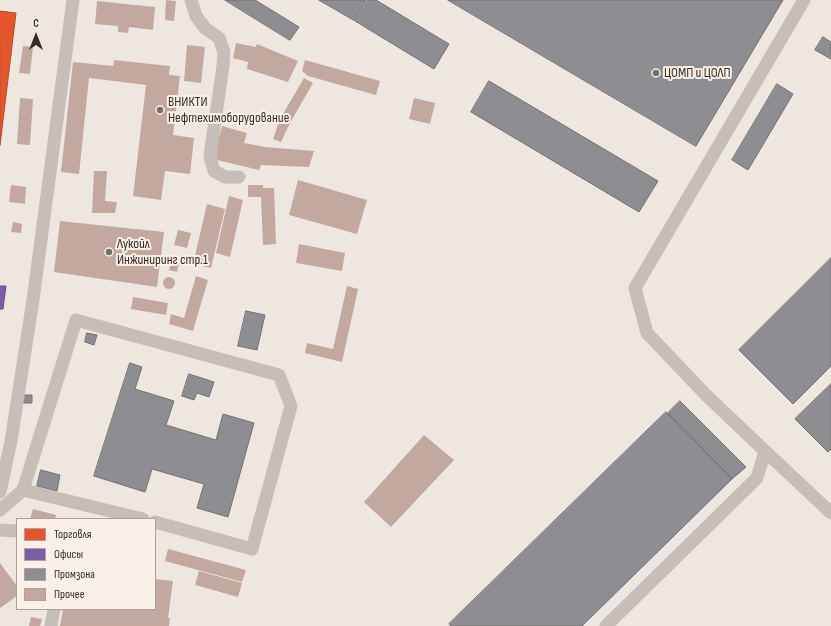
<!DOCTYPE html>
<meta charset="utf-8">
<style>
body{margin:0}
#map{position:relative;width:831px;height:626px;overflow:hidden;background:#eee7e0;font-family:"Sofia Sans Condensed",sans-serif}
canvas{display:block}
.legend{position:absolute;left:16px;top:518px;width:140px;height:92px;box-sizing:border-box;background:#fbf0e7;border:1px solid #ada19a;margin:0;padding:5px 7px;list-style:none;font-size:12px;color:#382b27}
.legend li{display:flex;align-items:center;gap:8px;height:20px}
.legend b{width:20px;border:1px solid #ada19a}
.north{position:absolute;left:16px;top:16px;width:40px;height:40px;-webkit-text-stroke:3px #fbf0e7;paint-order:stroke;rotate:0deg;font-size:11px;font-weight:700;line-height:16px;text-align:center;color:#382b27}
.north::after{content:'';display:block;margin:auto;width:14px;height:18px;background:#382b27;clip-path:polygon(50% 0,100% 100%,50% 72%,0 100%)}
</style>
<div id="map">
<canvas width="831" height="626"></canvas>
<ul class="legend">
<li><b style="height:11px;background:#e4572e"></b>Торговля</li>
<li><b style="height:11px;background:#7b5ea7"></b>Офисы</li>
<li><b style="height:11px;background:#8d8d92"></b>Промзона</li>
<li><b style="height:11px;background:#c3a8a0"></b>Прочее</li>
</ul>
<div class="north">С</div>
</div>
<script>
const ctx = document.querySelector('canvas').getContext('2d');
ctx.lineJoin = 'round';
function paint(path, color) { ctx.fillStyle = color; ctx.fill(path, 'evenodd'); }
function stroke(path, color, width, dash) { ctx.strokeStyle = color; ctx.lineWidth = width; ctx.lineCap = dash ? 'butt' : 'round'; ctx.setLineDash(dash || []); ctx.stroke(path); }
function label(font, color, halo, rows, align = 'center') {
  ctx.font = font + ' "Sofia Sans Condensed",sans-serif'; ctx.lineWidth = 4; ctx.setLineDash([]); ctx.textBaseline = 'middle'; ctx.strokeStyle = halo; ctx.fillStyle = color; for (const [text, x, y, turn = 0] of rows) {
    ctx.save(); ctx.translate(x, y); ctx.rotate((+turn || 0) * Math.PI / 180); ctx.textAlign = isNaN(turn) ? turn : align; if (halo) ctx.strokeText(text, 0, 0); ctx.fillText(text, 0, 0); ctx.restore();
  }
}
const shops = new Path2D(`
 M 0,11 L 16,13 L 0,145 Z`);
paint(shops, '#e4572e');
stroke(shops, '#b04a2c', 1);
const offices = new Path2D(`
 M 0,286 L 6,286 L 3,309 L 0,309 Z`);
paint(offices, '#7b5ea7');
stroke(offices, '#674f81', 1);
const industry = new Path2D(`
 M 225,0 L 255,0 L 299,27 L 290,40 Z
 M 319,0 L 366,0 L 354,20 Z
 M 368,0 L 376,0 L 449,44 L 434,69 L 355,21 Z
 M 448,0 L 783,0 L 696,146 Z
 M 823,37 L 831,42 L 831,59 L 815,50 Z
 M 489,81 L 658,181 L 639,212 L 471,112 Z
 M 777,84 L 793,94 L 748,170 L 732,160 Z
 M 831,258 L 831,366 L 793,404 L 739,350 Z
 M 246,311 L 265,315 L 257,350 L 238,346 Z
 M 87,333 L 97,335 L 94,345 L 85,342 Z
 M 130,363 L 142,367 L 135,389 L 174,401 L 166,425 L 216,440 L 223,414 L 254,423 L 228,517 L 197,508 L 204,484 L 152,469 L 145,492 L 94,476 Z
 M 189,374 L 214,382 L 209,397 L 197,393 L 194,400 L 182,396 Z
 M 831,384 L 831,449 L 828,452 L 795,419 Z
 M 23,395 L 32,395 L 32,403 L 23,403 Z
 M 680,401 L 746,467 L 732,479 L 668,413 Z
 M 666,412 L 732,479 L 582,626 L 451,626 L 449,624 Z
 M 41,470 L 60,475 L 57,491 L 37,486 Z`);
paint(industry, '#8d8d92');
stroke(industry, '#747072', 1);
paint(new Path2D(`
 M 166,0 L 176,1 L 174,21 L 165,20 Z
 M 97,1 L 155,7 L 153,30 L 129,27 L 128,33 L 118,32 L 118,26 L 95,24 Z
 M 236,43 L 256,47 L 257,44 L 298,61 L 288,82 L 247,69 L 248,62 L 233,58 Z
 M 187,45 L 205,47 L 201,83 L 184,81 Z
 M 23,46 L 33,47 L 30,74 L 19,73 Z
 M 114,60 L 170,66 L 169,75 L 180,76 L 173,135 L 194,138 L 190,174 L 165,171 L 161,200 L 133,196 L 146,85 L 89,78 L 79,174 L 61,172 L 73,62 L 113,66 Z
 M 305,60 L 380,81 L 376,95 L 308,76 L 302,71 Z
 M 304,78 L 313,83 L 290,123 L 281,142 L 273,139 L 280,119 Z
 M 20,98 L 33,99 L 30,145 L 17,144 Z
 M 414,98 L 435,103 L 430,124 L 409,119 Z
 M 222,126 L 247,133 L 244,143 L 265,147 L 314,151 L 309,167 L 261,165 L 259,170 L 213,159 Z
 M 94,171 L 107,171 L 105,201 L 117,202 L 115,213 L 92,213 Z
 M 298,180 L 367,200 L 357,234 L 289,215 Z
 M 11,185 L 26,187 L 25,204 L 9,202 Z
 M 248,185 L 263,185 L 263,188 L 274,188 L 276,244 L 263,245 L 261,197 L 248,197 Z
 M 229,196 L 243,200 L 230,257 L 216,253 Z
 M 207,204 L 225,209 L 211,268 L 193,264 Z
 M 60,221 L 164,232 L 157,287 L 54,272 Z
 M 13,222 L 22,224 L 21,233 L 11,232 Z
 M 178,230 L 191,233 L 187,248 L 174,245 Z
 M 299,244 L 345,253 L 342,271 L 296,263 Z
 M 171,261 L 179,263 L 177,272 L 169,270 Z
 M 196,276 L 208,280 L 193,331 L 169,324 L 171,314 L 184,318 Z
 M163 283a6 6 0 1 1 12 0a6 6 0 1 1-12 0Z
 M 347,286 L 358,289 L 342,362 L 305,353 L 307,343 L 333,349 Z
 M 133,297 L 168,303 L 166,315 L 131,309 Z
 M 424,435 L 454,460 L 391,527 L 364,502 Z
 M 33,509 L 56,515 L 55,519 L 30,519 Z
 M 168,549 L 246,570 L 242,582 L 165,561 Z
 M 0,563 L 17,586 L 17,596 L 0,608 Z
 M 199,571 L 242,583 L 238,597 L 195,585 Z
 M 155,579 L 173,581 L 168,618 L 170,618 L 169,626 L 60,626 L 63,609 L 155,609 Z
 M 31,617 L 42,619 L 40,626 L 29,626 Z`), '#c3a8a0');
stroke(new Path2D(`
 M 191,0 L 196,16 L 205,28 L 219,38 L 224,52 L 223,66 L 211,148 L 210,157 L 214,171 L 225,177 L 239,177
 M 765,451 L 831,513
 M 23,490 L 76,320 L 279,375 L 291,406 L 252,549 L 155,522
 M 0,492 L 11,441 L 33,300 L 73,0
 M 0,510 L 23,490 L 143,519
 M 0,530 L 17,531
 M 51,626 L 54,609
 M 606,626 L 757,478 L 765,451 L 706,395 L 647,333 L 635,288 L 804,0`), '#c7beb9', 13);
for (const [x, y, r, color] of [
 [656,73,4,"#786d68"],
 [160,110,4,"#786d68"],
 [109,252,4,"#786d68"]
]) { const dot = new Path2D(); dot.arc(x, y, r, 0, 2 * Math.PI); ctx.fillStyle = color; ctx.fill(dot); stroke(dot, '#fbf0e7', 1.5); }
label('14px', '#382b27', '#fbf0e7', [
 ["ЦОМП и ЦОЛП",664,73],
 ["ВНИКТИ",168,102],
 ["Нефтехимоборудование",168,118],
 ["Лукойл",117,244],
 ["Инжиниринг стр.1",117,260]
], 'left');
</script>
